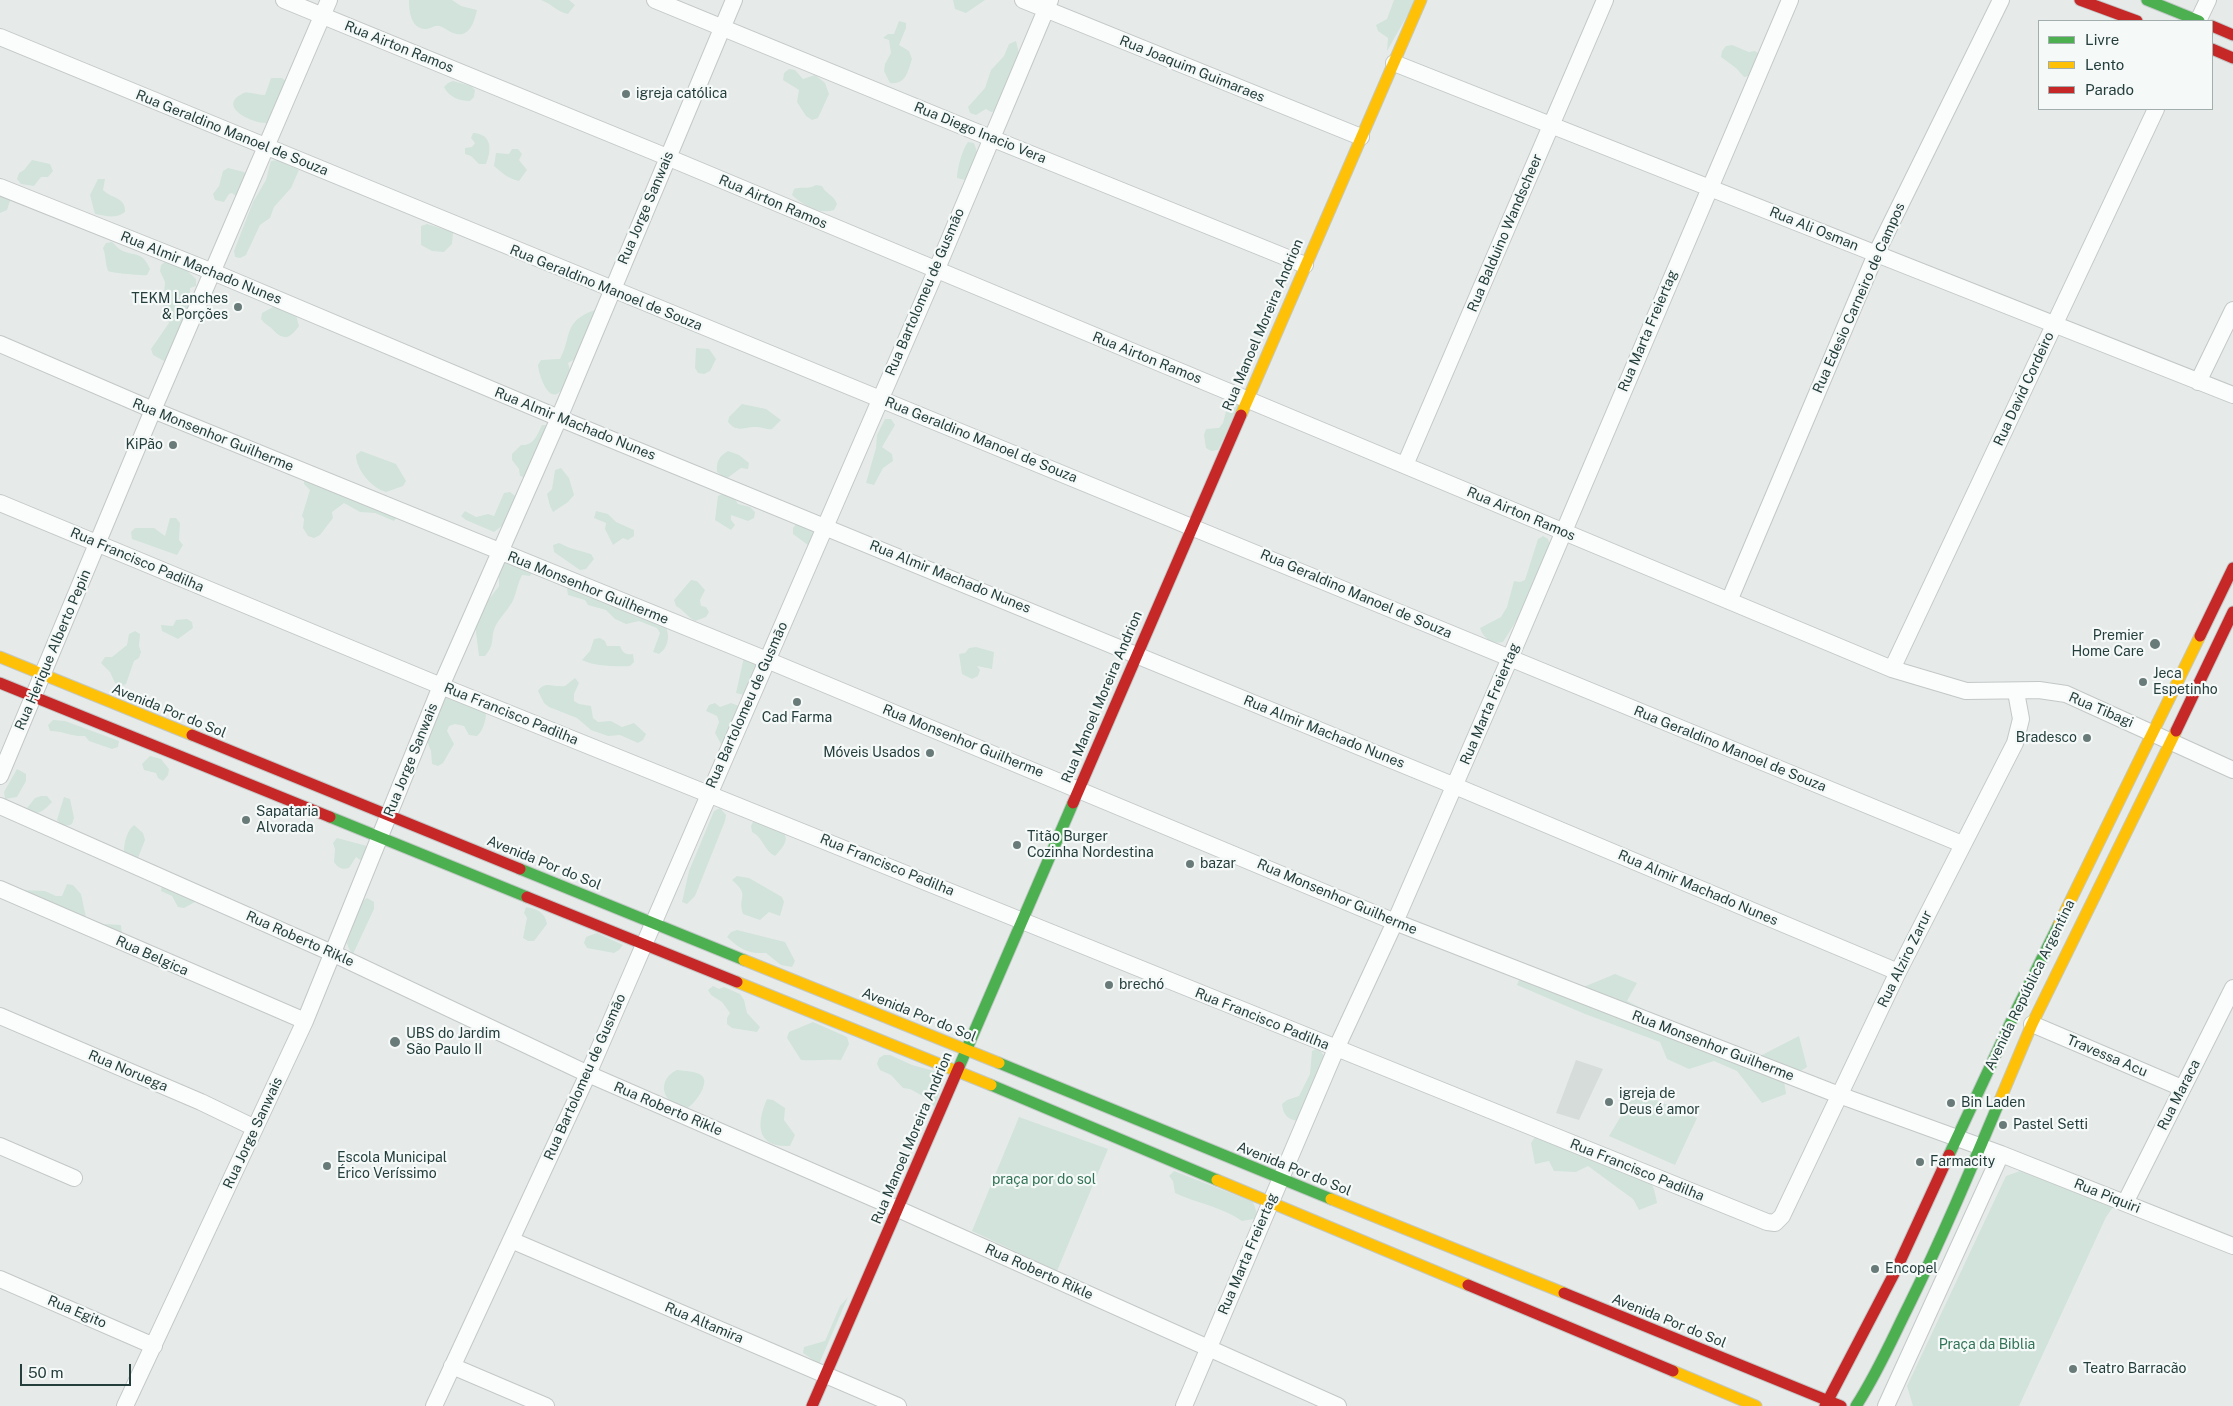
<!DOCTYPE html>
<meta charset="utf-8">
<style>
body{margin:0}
#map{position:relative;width:2233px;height:1406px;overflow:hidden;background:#e6ebea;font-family:"Public Sans",sans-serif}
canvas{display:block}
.legend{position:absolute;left:2038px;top:20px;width:175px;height:90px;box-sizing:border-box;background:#f5f9f8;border:1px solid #a1aead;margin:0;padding:6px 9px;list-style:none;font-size:15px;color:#243e3c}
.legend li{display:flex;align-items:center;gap:10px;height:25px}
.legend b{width:25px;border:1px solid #a1aead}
.scale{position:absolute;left:20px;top:1364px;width:111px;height:22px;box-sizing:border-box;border:2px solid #243e3c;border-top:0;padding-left:6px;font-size:15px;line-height:18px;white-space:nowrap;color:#243e3c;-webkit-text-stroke:4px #f5f9f8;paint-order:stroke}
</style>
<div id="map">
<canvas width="2233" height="1406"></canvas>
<ul class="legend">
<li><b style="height:6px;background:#4caf50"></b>Livre</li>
<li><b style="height:6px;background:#ffc107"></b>Lento</li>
<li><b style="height:6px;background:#c62828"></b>Parado</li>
</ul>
<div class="scale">50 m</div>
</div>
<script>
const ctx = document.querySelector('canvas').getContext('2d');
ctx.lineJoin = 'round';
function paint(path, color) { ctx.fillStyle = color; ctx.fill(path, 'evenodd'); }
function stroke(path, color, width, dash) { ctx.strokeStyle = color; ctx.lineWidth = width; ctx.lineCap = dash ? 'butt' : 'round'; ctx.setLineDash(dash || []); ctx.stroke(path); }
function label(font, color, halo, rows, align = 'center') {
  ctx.font = font + ' "Public Sans",sans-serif'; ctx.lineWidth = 4.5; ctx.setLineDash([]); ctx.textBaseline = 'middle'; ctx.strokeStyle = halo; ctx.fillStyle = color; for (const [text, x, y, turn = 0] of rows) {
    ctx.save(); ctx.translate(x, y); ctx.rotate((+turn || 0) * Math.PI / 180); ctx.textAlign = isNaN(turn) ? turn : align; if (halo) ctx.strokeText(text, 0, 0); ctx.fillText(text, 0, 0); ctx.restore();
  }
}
paint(new Path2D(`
 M 1576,1060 L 1603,1069 L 1579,1120 L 1556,1113 Z`), '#d5dcda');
paint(new Path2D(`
 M 409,0 L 452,0 L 461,6 L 477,10 C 474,23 469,39 453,33 C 448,31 444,27 439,26 C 434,25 429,30 424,29 C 410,27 409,10 409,0 Z
 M 541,0 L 569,0 L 575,5 L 568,14 C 557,12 552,4 541,0 Z
 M 953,0 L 985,0 L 966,13 L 955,9 Z
 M 1394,0 L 1416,0 L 1387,51 L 1388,38 L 1378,31 L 1376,25 L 1387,19 Z
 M 899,21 L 906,23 L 906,28 L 899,45 L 909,51 L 912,59 C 908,71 906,85 890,83 L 884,71 L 885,64 L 891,53 L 889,40 L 883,38 L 888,34 L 894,34 Z
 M 1016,41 L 1019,53 L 997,111 L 991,112 L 986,109 L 976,115 L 970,113 L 968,107 L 985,88 L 991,70 L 1004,56 L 1009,44 Z
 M 1732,45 L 1749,52 L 1755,51 L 1761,55 L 1749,76 L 1744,77 L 1736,68 L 1721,57 L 1722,51 L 1726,46 Z
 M 789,69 L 795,70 L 803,79 L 815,75 L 825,83 L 829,94 L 818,118 L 812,120 L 806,116 L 797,102 L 799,90 L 783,80 L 784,73 Z
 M 271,78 L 282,78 L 287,82 L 269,123 C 255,125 216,107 242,94 C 248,90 258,96 265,95 Z
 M 453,81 L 471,86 L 475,90 L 474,97 L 470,101 C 459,101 449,97 444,87 L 448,83 Z
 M 473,133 C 492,134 492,149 486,164 L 479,164 L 471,156 L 465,154 L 465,148 L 472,147 L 475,143 L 471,138 Z
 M 968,142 L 974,143 L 978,155 L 969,181 L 957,178 C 957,169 962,150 968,142 Z
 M 512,149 L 518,149 L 522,154 L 519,160 L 527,170 L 519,181 C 509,179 502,173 494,166 L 496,153 L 509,154 Z
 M 32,160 L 50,164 L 53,171 L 48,177 L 41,177 L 34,186 L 21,184 L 17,179 L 19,173 L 24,170 Z
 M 278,160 L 299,170 L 291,188 L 274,207 L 270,218 L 260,225 L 246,255 L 240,258 L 235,257 L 234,251 L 253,202 L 266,180 L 271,161 Z
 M 228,168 L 244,172 L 249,178 L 237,197 L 232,193 L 229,194 L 224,202 L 215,200 L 213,194 L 219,186 L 223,171 Z
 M 98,179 L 105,179 L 103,190 C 112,199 126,197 125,212 C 116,219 106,216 95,214 L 90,195 Z
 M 816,185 L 822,186 C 826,194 834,195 837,204 L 834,210 C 819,215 803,205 792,195 L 794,189 C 802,186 808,190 816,185 Z
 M 0,192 L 11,198 L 7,210 L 0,213 Z
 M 427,224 L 453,232 L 452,244 L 444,252 L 432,251 L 421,245 L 421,226 Z
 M 112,242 C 115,244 118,249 121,250 C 134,257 142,250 150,269 L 147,275 C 144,276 112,273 108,271 C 105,263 106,256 103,248 L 106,243 Z
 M 166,261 L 183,267 L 196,279 L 196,286 L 190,288 L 190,295 L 193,300 L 170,358 L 164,361 L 153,355 L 151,349 L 169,323 L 163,306 L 165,282 L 160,271 L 161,265 Z
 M 273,307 L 279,307 L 296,315 L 299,326 C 287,343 281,338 270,327 C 266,324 264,323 261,319 L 262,313 Z
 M 595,310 L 599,319 L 579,357 L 568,363 C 569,367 571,372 570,375 C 570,378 566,383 564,386 C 551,410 539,377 538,365 L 541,360 L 560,359 C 572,336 563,321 595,310 Z
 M 696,348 L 709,349 L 716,359 L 710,371 L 704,374 L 698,373 L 695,368 Z
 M 1229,400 L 1239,405 L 1218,450 L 1211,451 L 1206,448 L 1204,435 L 1206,429 L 1219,428 L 1223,423 Z
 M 742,404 L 766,409 L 781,420 L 772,429 C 766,430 762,427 756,427 C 744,426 738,434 728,422 L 729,417 Z
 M 885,419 L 891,419 L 895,425 L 882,447 L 892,454 L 893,461 L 883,468 L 874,485 L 866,483 L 876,448 L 877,435 Z
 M 542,425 L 548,425 L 526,478 L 520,476 L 519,469 L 512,460 L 512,454 L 521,445 C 534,446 537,435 542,425 Z
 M 361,451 L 396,464 L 406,481 L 403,486 L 386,492 C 372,488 356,470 356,455 Z
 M 728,451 L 739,455 L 749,463 L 748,469 L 741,468 L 726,479 L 717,472 C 716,462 719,456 728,451 Z
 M 561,468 L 569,478 L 574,495 L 568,502 L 553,512 L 550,506 L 547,494 L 552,489 L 555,470 Z
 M 304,478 L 397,517 L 394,521 L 375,513 L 360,512 L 344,503 L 332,512 L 333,518 L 320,535 L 314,538 L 308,536 L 303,528 L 304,519 L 302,516 L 310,490 L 304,484 Z
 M 510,492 L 520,500 L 503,525 L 494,532 L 466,520 L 461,516 L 465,511 L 476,517 L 488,514 L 494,516 L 504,493 Z
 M 724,493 L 735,499 L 738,504 L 750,507 L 755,512 L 754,518 L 748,521 L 731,515 L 731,520 L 735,525 L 731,530 L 715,520 L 718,496 Z
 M 596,511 L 608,514 L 616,522 L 634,530 L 634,536 L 628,540 L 623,538 L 613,545 L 605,529 L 606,523 L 594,518 Z
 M 170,518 L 176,518 L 180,523 L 179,540 L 183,545 L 177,555 L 132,539 L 131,532 L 135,528 L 154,528 L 165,536 Z
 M 797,523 L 819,532 L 814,543 L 808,545 L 793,534 L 793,528 Z
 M 1543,536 L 1548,539 L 1550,545 L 1520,615 L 1503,642 C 1492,645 1483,638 1480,628 L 1501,617 L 1507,607 L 1514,581 L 1520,582 L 1525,580 L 1538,539 Z
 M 559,543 L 570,548 L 591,554 L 594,559 L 586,569 L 580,570 L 554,552 L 553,545 Z
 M 511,561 L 533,571 L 530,576 L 522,575 C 518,583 517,590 514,598 C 511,607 499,618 495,627 C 490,639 496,643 485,656 L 479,656 L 475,624 L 479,619 L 483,607 L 499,586 L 499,573 L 505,562 Z
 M 691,580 L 697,581 L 705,590 L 700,600 L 701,606 L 706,607 L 709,612 L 706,617 L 695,621 C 687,617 684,610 676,606 L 674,600 Z
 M 571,585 L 666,627 C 670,637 668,648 659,654 L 653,652 L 660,633 L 657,628 L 639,621 L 626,624 L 615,619 L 606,610 L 588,605 L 585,600 L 568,595 L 567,589 Z
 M 187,619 L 192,622 L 193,628 L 178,639 L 162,631 L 161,625 L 173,626 L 176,620 Z
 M 135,631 L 140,634 L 139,646 L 141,652 L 139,658 L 134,661 L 126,684 L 120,687 L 115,683 L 110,672 L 101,663 L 105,657 L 112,657 L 127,645 L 129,634 Z
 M 600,638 L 605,641 L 607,646 L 620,646 C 623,653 625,655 633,654 L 634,662 L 630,666 C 618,667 592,666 582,660 L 590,651 L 594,639 Z
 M 976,647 L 994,652 L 992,669 L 977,666 L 980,670 L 978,676 L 972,679 L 962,674 L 959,654 L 965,653 L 969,648 Z
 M 744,657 L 750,657 L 759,666 L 748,696 L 736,693 Z
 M 575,678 L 579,683 L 574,694 L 574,701 L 579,704 L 591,706 L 593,718 L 598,722 L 611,721 L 622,727 L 634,723 L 646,734 L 643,740 L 638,743 L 620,735 L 608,736 L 591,730 L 577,718 L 549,707 L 544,703 L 538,691 C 545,680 553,688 565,686 Z
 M 441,694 L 486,713 C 486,720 483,731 477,736 L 469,735 L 464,726 L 455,724 L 449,726 L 447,731 L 454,744 L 443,763 L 438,766 L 432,764 L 431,751 L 427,741 Z
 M 715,703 L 720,707 L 731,703 L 739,706 L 727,741 L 721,744 L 715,733 L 719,722 L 717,716 L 706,711 L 709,705 Z
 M 53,720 L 65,721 L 119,741 L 118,747 L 112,749 L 89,741 L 85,736 C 72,737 63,731 50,731 L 48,725 Z
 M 150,756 L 161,759 L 169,769 L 168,775 L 163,781 L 158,778 L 156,773 L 144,770 L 142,764 Z
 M 17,769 L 26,774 L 26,781 L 17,797 L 5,799 L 4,792 Z
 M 41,796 L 47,796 L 52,802 C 44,810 38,818 27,808 L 35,798 Z
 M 64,797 L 70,799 L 74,818 L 72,824 C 65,827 61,826 57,820 Z
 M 720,808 L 726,815 L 725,821 L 695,896 L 687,904 L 682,902 L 689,871 L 714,811 Z
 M 754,820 C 775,827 801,831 775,856 C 764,851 763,837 752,832 L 751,826 Z
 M 134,825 L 143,833 L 145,840 L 138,858 L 128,858 L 124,853 C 124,843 126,832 134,825 Z
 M 337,838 L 367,846 L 363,862 L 356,857 L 349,868 C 342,870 338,868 334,862 L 335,849 L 333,843 Z
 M 737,876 L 749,878 L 782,897 L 784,902 L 780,916 L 769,912 L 760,920 L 743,914 C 737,895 751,897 732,880 Z
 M 67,884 L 73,885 L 81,894 L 86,917 L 103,924 L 121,925 L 122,934 L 20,890 L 45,891 L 56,896 L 62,896 Z
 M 162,884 L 191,897 L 195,902 L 184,908 L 178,907 L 172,896 L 161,891 Z
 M 367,898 L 374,902 L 374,909 L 353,954 L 349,949 L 347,943 L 359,908 L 361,902 Z
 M 526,907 C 537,909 545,912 547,924 L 534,941 L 528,941 L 523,938 L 527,918 L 524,913 Z
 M 737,930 L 785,942 L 795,961 L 792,967 L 781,965 L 766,953 C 748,954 740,949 727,937 L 731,932 Z
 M 597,933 L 623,945 L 619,950 L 614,953 L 587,948 L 584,943 L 586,937 Z
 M 1525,964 L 1581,988 L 1615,974 L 1637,983 L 1627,1001 L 1681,1028 L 1758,1057 L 1799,1036 L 1807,1067 L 1784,1081 L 1786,1094 L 1762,1103 L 1737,1071 L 1714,1061 L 1689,1069 L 1667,1059 L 1660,1042 L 1585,1014 L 1517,985 Z
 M 713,986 L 719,989 L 724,987 L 740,994 L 744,1000 L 747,1013 L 760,1027 L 757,1032 L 732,1028 L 727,1024 L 727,1018 L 730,1013 L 722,1002 L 711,995 L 708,990 Z
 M 813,1022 L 847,1037 L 849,1044 L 841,1060 C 827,1059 815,1061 801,1060 L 787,1038 L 789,1032 Z
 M 1318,1048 L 1326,1058 L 1297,1121 C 1287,1119 1283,1114 1282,1104 L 1287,1100 L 1299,1096 L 1310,1074 L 1312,1051 Z
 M 884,1055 L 890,1055 L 912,1065 L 945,1074 L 935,1107 L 921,1095 L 910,1089 L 903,1088 L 891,1075 L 880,1070 L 877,1064 L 879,1058 Z
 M 677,1070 C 684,1071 696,1071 701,1075 C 712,1082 693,1107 684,1110 C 680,1108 673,1105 670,1101 C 659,1090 664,1076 677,1070 Z
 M 1636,1091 L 1697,1118 L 1675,1165 L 1609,1136 Z
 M 767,1099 L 773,1100 L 785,1108 L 784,1120 L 795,1135 L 790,1146 C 756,1148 756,1124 767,1099 Z
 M 1019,1117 L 1108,1149 L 1057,1271 L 972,1231 Z
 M 1540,1129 L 1594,1153 L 1603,1147 C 1633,1160 1652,1168 1657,1203 L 1639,1210 L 1633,1199 L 1588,1166 L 1576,1172 L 1554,1171 L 1549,1161 L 1535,1164 L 1531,1143 Z
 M 1174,1171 L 1253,1202 L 1257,1213 L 1254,1219 L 1242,1221 C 1223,1207 1196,1203 1175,1193 L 1173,1181 L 1169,1176 Z
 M 2020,1171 L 2113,1207 L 2106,1217 L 2019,1406 L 1913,1406 L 1907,1386 L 2006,1176 Z
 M 848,1297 L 819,1364 L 803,1353 L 804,1347 L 825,1341 L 840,1306 Z`), '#d1e3da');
const street = new Path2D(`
 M 284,0 L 667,157 L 1892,669 L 1966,691 L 2039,690 L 2066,694 L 2233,770
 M 655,0 L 991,138 L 1305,265
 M 1023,0 L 1361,137
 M 2198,21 L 2208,0
 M 0,37 L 1962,844
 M 1394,63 L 2233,395
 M 0,187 L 213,272 L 559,418 L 1455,786 L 1898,972
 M 0,344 L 153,410 L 767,660 L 1395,922 L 1839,1095 L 2001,1154 L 2233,1246
 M 2198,382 L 2233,310
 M 1405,465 L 1605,0
 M 0,503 L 441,686 L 1767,1222 L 1775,1223 L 1782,1216 L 1898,972 L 2015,743 L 2021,719 L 2016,692
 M 1729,601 L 1876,254 L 2001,0
 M 1892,669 L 2156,109
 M 0,776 L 153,410 L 329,0
 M 0,806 L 332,953 L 588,1074 L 898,1209 L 1338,1406
 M 0,889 L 305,1021
 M 0,1016 L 201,1102 L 255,1128
 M 2032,1024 L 2182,1088
 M 0,1146 L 74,1178
 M 2125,1203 L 2233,988
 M 511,1240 L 898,1406
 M 0,1279 L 154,1346
 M 452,1366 L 546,1406
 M 125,1406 L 305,1021 L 441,686 L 559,418 L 734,0
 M 434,1406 L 588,1074 L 936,271 L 1050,0
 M 1184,1406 L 1336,1049 L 1395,922 L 1510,658 L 1790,0
 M 1886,1406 L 2001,1154`);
const fast = new Path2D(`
 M 2147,0 L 2199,21
 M 330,817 L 527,897
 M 520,869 L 744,960
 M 999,1063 L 1331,1199
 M 959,1067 L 1073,803
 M 991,1085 L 1217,1180
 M 1949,1155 L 2016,1011 L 2059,924
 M 1856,1406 C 1877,1374 1892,1339 1909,1305 C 1942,1238 1971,1169 2000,1100`);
const slow = new Path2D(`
 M 1241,415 L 1421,0
 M 0,657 L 192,735
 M 2059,924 L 2200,636
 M 744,960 L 999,1063
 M 737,982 L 991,1085
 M 2000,1100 L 2032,1024 L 2176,731
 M 1217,1180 L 1468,1285
 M 1331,1199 L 1564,1293
 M 1673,1371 L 1756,1406`);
const jam = new Path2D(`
 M 2080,0 L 2137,21
 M 2212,26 L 2233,35
 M 2212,49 L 2233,58
 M 2200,636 L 2233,568
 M 0,683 L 330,817
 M 2176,731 L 2233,612
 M 192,735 L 520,869
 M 1073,803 L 1241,415
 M 527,897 L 737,982
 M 1468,1285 L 1673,1371
 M 1564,1293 L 1841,1406
 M 812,1406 L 959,1067
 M 1825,1406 L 1897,1268 L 1949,1155`);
stroke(street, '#c3c8c7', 18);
stroke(fast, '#c2c8c7', 13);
stroke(slow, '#c2c8c7', 13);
stroke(jam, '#c2c8c7', 13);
stroke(street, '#fbfcfc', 16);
stroke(fast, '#4caf50', 11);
stroke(slow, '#ffc107', 11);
stroke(jam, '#c62828', 11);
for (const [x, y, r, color] of [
 [626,94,5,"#687b79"],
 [238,307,5,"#687b79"],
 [173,445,5,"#687b79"],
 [2155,644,6,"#687b79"],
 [2143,682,5,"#687b79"],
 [797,702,5,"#687b79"],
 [2087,738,5,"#687b79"],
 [930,753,5,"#687b79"],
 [246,820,5,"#687b79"],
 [1017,845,5,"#687b79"],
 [1190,864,5,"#687b79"],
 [1109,985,5,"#687b79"],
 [395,1042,6,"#687b79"],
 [1609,1102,5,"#687b79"],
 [1951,1103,5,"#687b79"],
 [2003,1125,5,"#687b79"],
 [1920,1162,5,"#687b79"],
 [327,1166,5,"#687b79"],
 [1875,1269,5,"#687b79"],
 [2073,1369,5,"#687b79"]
]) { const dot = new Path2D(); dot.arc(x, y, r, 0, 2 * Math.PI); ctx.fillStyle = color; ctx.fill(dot); stroke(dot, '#f5f9f8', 2); }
label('14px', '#243e3c', '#f5f9f8', [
 ["Rua Airton Ramos",399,47,22],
 ["Rua Joaquim Guimaraes",1192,69,22],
 ["Rua Geraldino Manoel de Souza",232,133,22],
 ["Rua Diego Inacio Vera",980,133,22],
 ["Rua Airton Ramos",773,202,23],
 ["Rua Jorge Sanwais",646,208,-67],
 ["Rua Ali Osman",1814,229,22],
 ["Rua Balduino Wandscheer",1505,233,-67],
 ["Rua Almir Machado Nunes",201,268,22],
 ["Rua Geraldino Manoel de Souza",606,288,22],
 ["Rua Bartolomeu de Gusmão",925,292,-67],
 ["Rua Edesio Carneiro de Campos",1859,298,-66],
 ["Rua Manoel Moreira Andrion",1263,325,-67],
 ["Rua Marta Freiertag",1648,331,-67],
 ["Rua Airton Ramos",1147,358,22],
 ["Rua David Cordeiro",2024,389,-65],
 ["Rua Almir Machado Nunes",575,424,22],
 ["Rua Monsenhor Guilherme",213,435,22],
 ["Rua Geraldino Manoel de Souza",981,440,22],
 ["Rua Airton Ramos",1521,514,23],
 ["Rua Francisco Padilha",137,560,23],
 ["Rua Almir Machado Nunes",950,577,22],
 ["Rua Monsenhor Guilherme",588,588,22],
 ["Rua Geraldino Manoel de Souza",1356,594,23],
 ["Rua Herique Alberto Pepin",53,650,-67],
 ["Rua Manoel Moreira Andrion",1102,697,-67],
 ["Rua Marta Freiertag",1490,704,-67],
 ["Rua Bartolomeu de Gusmão",747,705,-66],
 ["Rua Tibagi",2101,710,23],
 ["Avenida Por do Sol",169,711,22],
 ["Rua Francisco Padilha",511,714,22],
 ["Rua Almir Machado Nunes",1324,732,22],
 ["Rua Monsenhor Guilherme",963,741,22],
 ["Rua Geraldino Manoel de Souza",1730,749,22],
 ["Rua Jorge Sanwais",411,760,-68],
 ["Avenida Por do Sol",544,863,22],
 ["Rua Francisco Padilha",887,865,22],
 ["Rua Almir Machado Nunes",1698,888,23],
 ["Rua Monsenhor Guilherme",1337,897,23],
 ["Rua Roberto Rikle",300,939,24],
 ["Rua Belgica",152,956,24],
 ["Rua Alziro Zarur",1905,959,-64],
 ["Avenida República Argentina",2030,985,-64],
 ["Avenida Por do Sol",919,1015,22],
 ["Rua Francisco Padilha",1262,1019,22],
 ["Rua Monsenhor Guilherme",1713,1046,21],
 ["Travessa Acu",2107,1056,23],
 ["Rua Noruega",128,1071,23],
 ["Rua Bartolomeu de Gusmão",585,1077,-66],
 ["Rua Maraca",2179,1095,-63],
 ["Rua Roberto Rikle",668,1109,23],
 ["Rua Jorge Sanwais",253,1133,-65],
 ["Rua Manoel Moreira Andrion",912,1138,-67],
 ["Avenida Por do Sol",1294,1169,22],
 ["Rua Francisco Padilha",1637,1170,22],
 ["Rua Piquiri",2107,1196,22],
 ["Rua Marta Freiertag",1248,1254,-67],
 ["Rua Roberto Rikle",1039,1272,24],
 ["Rua Egito",77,1312,23],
 ["Avenida Por do Sol",1669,1321,22],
 ["Rua Altamira",704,1323,23]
]);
label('14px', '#243e3c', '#f5f9f8', [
 ["igreja católica",636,94],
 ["TEKM Lanches",228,299,"right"],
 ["& Porções",228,315,"right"],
 ["KiPão",163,445,"right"],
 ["Premier",2144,636,"right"],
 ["Home Care",2144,652,"right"],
 ["Jeca",2153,674],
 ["Espetinho",2153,690],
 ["Cad Farma",797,718,"center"],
 ["Bradesco",2077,738,"right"],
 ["Móveis Usados",920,753,"right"],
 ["Sapataria",256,812],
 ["Alvorada",256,828],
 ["Titão Burger",1027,837],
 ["Cozinha Nordestina",1027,853],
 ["bazar",1200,864],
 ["brechó",1119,985],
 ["UBS do Jardim",406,1034],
 ["São Paulo II",406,1050],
 ["igreja de",1619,1094],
 ["Deus é amor",1619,1110],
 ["Bin Laden",1961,1103],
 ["Pastel Setti",2013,1125],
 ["Escola Municipal",337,1158],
 ["Érico Veríssimo",337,1174],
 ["Farmacity",1930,1162],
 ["Encopel",1885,1269],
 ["Teatro Barracão",2083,1369]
], 'left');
label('14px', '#317356', '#f5f9f8', [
 ["praça por do sol",1044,1180],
 ["Praça da Biblia",1987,1345]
]);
</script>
